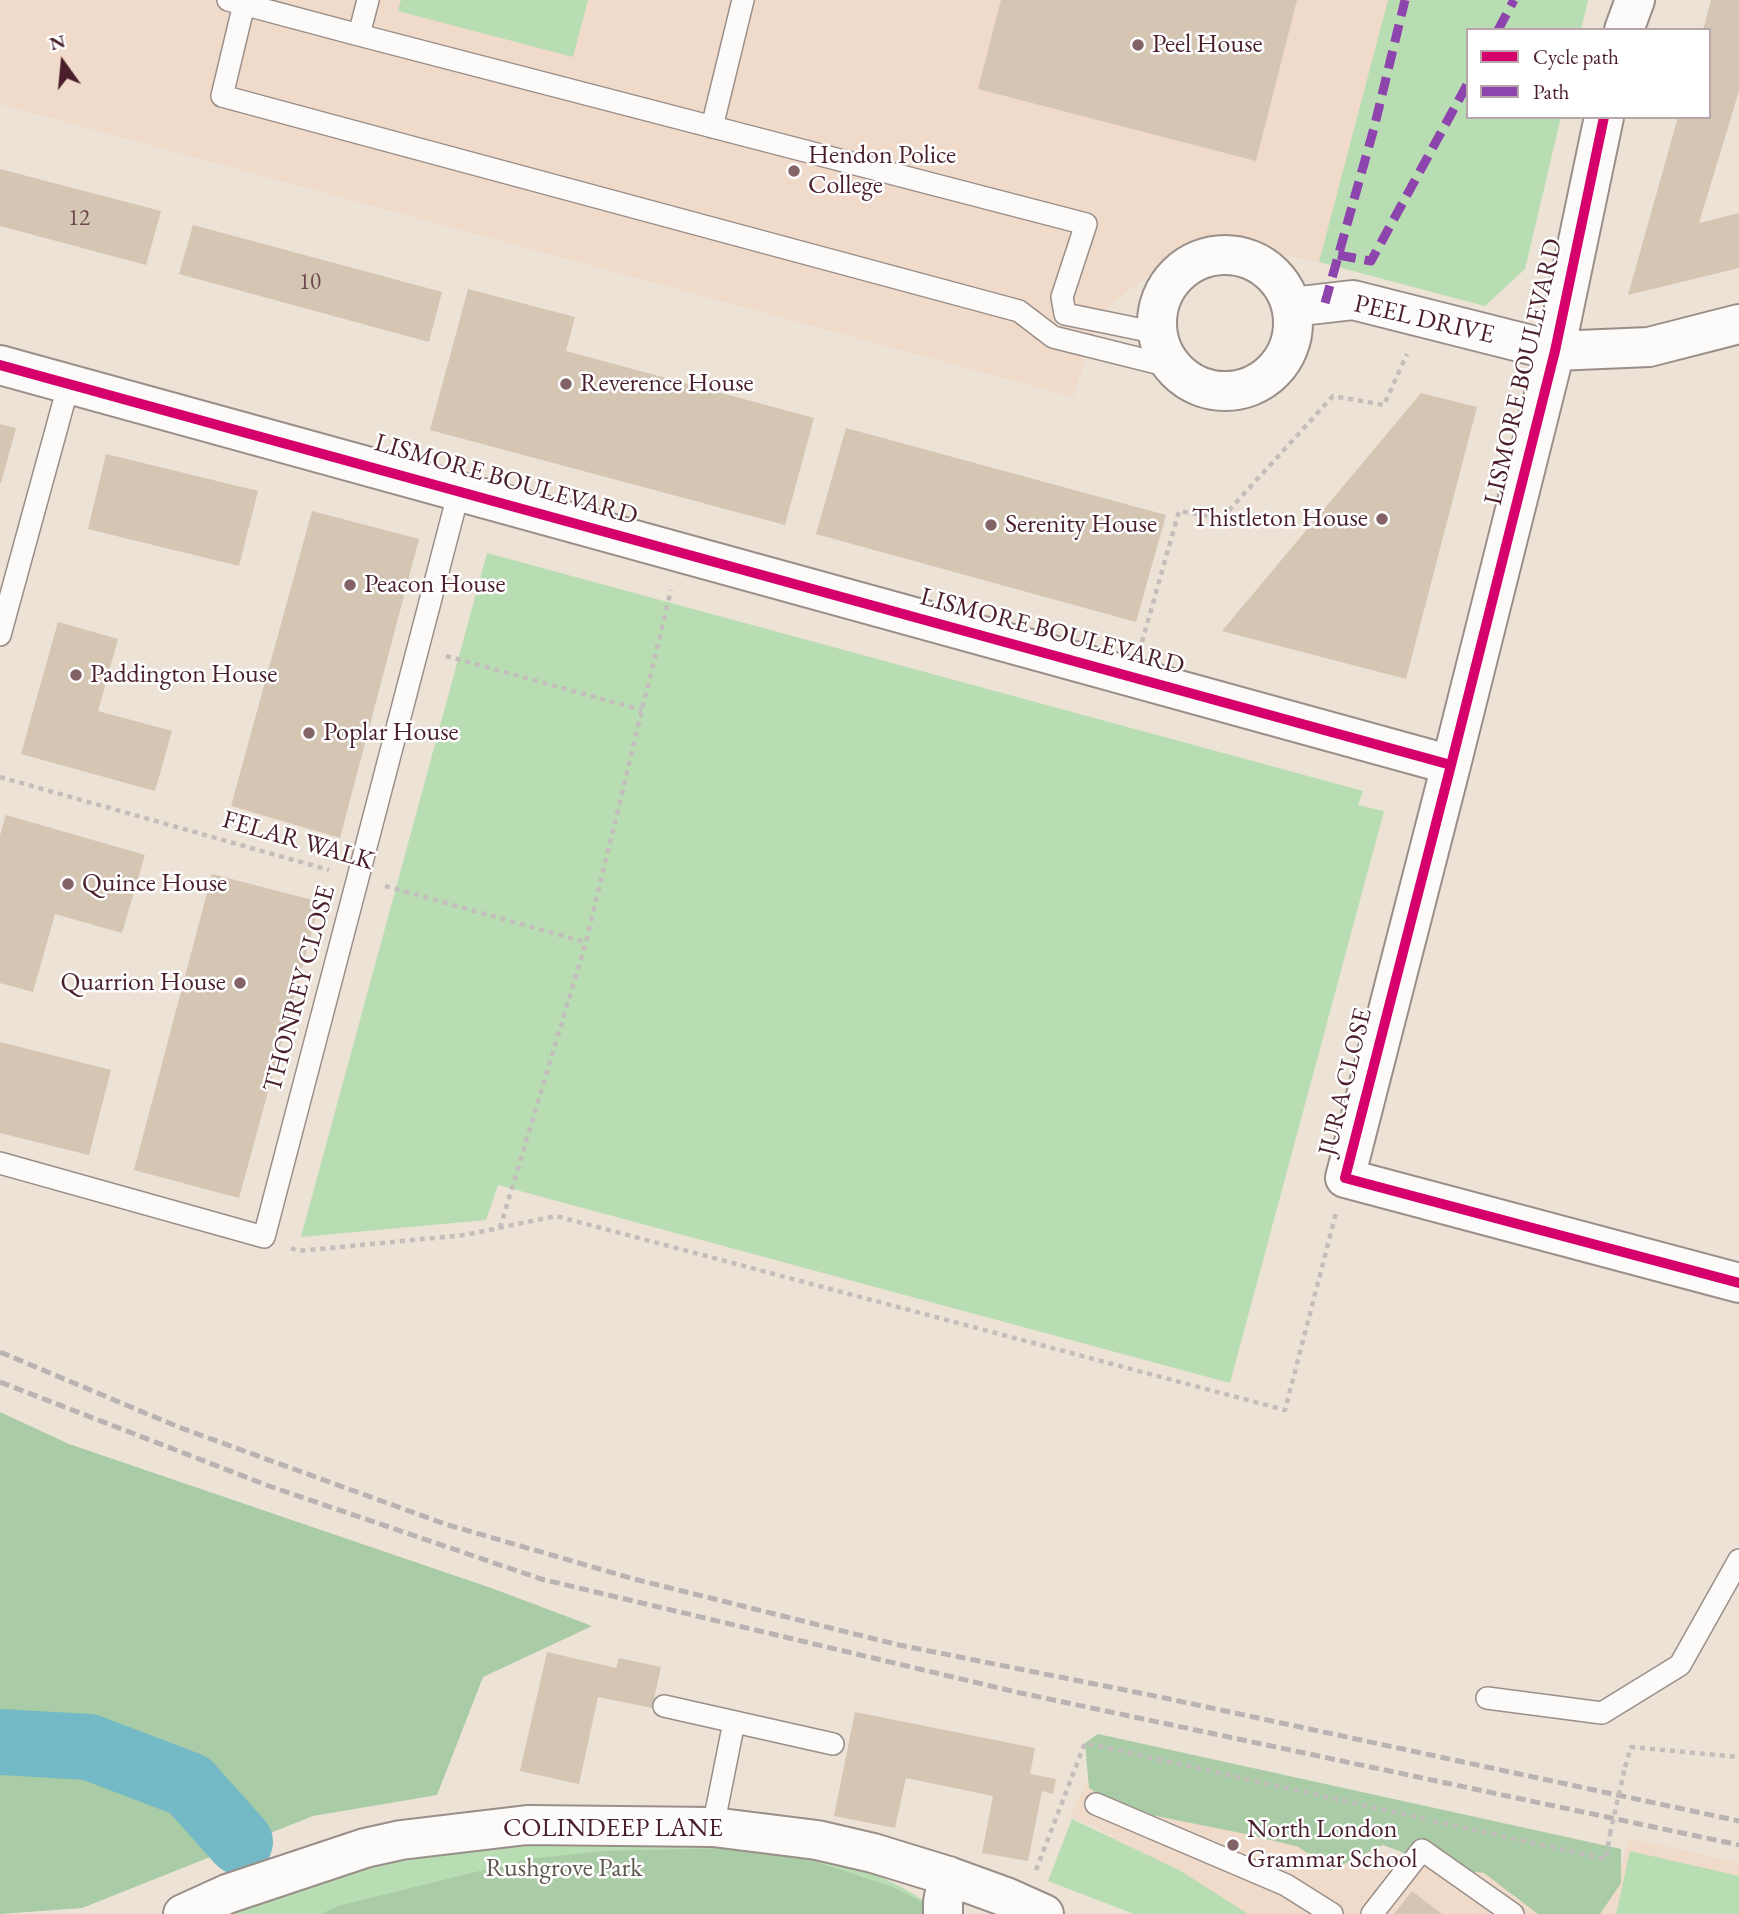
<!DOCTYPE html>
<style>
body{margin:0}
#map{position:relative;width:1739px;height:1914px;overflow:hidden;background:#ece2d5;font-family:"EB Garamond",serif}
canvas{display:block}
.legend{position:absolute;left:1466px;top:28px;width:245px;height:91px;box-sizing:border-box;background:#fff;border:2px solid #b7a5aa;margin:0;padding:9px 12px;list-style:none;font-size:21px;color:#4a1f2b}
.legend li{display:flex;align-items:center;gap:14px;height:35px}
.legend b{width:35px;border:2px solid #b7a5aa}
.north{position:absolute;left:28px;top:28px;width:70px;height:70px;-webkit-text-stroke:5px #fff;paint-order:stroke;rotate:345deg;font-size:19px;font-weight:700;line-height:28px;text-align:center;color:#4a1f2b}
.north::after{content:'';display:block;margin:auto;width:24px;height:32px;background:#4a1f2b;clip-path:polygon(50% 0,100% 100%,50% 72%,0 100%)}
</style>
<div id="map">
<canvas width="1739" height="1914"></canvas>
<ul class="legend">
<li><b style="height:9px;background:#d6006c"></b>Cycle path</li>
<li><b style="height:9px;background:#8e44ad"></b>Path</li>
</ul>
<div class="north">N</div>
</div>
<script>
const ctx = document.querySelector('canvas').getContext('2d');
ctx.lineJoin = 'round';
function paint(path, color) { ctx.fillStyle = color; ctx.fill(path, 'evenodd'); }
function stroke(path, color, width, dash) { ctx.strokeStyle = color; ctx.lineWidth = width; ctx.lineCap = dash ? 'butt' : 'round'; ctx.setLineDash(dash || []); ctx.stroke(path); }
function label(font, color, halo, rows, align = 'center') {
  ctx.font = font + ' "EB Garamond",serif'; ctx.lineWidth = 5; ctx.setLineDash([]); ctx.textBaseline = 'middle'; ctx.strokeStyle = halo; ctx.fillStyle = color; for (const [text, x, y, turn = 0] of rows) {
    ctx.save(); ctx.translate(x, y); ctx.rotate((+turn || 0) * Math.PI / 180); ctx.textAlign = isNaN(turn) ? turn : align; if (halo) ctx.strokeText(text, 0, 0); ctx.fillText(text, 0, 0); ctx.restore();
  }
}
paint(new Path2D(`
 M 0,0 L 1388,0 L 1319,262 L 1197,238 L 1101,312 L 1073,397 L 0,104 Z
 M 1092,1771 L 1293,1838 L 1443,1862 L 1622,1864 L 1629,1838 L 1739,1863 L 1739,1914 L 1247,1914 L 1182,1873 L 1070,1815 Z`), '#f0dac9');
paint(new Path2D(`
 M 401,0 L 588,0 L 573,57 L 398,11 Z
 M 1388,0 L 1588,0 L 1581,30 L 1468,30 L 1468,117 L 1561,117 L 1525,269 L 1485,306 L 1319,262 Z
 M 487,553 L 1363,791 L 1358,805 L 1384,811 L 1230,1383 L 498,1185 L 486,1220 L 301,1237 Z
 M 1072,1819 L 1181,1871 L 1248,1914 L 1134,1914 L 1048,1881 Z
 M 800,1836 L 907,1890 L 945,1914 L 183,1914 L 356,1845 Z
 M 1630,1851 L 1739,1876 L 1739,1914 L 1616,1914 Z`), '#b8ddb2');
paint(new Path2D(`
 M 0,1412 L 69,1444 L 494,1589 L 592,1626 L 483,1677 L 437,1795 L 313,1816 L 82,1908 L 0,1914 Z
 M 1098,1734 L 1621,1849 L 1621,1883 L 1600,1914 L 1538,1914 L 1484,1873 L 1444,1868 L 1383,1845 L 1330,1871 L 1299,1847 L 1246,1834 L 1121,1809 L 1089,1788 L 1085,1743 Z
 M 771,1847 L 893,1887 L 940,1911 L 940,1914 L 321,1914 L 338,1906 L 528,1859 L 603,1851 Z`), '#a9cba5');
stroke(new Path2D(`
 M 0,1742 L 89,1747 L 189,1785 L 240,1842`), '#73bac6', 66);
paint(new Path2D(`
 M 1001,0 L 1297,0 L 1256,161 L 978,89 Z
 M 1711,0 L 1739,0 L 1739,91 L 1699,223 L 1739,213 L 1739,268 L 1628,295 L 1678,117 L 1709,117 L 1709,30 L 1703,30 Z
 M 0,169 L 161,211 L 146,265 L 0,226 Z
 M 193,225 L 442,292 L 429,342 L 179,274 Z
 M 468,289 L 575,317 L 566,351 L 814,418 L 785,525 L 430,430 Z
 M 1421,393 L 1477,407 L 1406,679 L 1222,631 Z
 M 0,424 L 16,428 L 1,483 L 0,483 Z
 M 846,428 L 1166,515 L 1136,622 L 816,534 Z
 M 106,454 L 258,491 L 239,566 L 88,529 Z
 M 312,511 L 419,539 L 340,838 L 231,806 Z
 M 58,622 L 118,639 L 98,711 L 172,731 L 155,791 L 21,754 Z
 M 6,815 L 145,855 L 122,933 L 55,914 L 33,992 L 0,983 L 0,835 Z
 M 212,874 L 320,902 L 239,1198 L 134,1170 Z
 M 0,1042 L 111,1070 L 89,1155 L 0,1133 Z
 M 547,1652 L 616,1668 L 619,1658 L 661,1667 L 652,1708 L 598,1697 L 579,1784 L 520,1771 Z
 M 855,1712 L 1035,1748 L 1030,1774 L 1056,1779 L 1053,1794 L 1042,1791 L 1028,1861 L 982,1853 L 993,1796 L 906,1778 L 895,1828 L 834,1816 Z
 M 1412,1891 L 1442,1914 L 1394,1914 Z`), '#d5c5b3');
const lane = new Path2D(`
 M 228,0 L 359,35 L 368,0
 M 244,4 L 222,96 L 1019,311 L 1053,337 L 1173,367
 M 359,35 L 1086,224 L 1062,297 L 1065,314 L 1158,333
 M 712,127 L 743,0
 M 0,635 L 69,383
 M 0,1163 L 264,1237 L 459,491
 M 1487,1698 L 1602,1713 L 1680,1665 L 1739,1560
 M 664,1706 L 833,1744
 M 1096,1804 L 1286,1885 L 1332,1914
 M 713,1827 L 734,1722
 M 1372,1914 L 1422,1850 L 1513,1914`);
const street = new Path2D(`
 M 1624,30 L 1635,0
 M1157 323a68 68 0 1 1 136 0a68 68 0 1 1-136 0Z
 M 1292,307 L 1353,300 L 1555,351 L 1649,347 L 1739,324
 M 0,365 L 1451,765 L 1555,351 L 1604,117
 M 1451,765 L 1345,1178 L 1739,1283
 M 943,1914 L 943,1902 L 948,1876`);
const primary = new Path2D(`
 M 183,1914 L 227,1894 L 365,1848 L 401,1840 L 527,1825 L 713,1827 L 817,1840 L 873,1853 L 948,1876 L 1006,1897 L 1044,1914`);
stroke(lane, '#9a8e89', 24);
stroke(street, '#9a8e89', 42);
stroke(primary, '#9a8e89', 42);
stroke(new Path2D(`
 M 1142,642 L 1179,511 L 1222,518 L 1333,396 L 1384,405 L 1407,354
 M 446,656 L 642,710
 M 0,777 L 329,870
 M 385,886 L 585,942
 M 500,1228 L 586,942 L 671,590
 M 291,1248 L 298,1251 L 465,1235 L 556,1216 L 1285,1410 L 1336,1213
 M 1625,1767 L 1631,1747 L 1739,1757
 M 1433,1821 L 1606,1859 L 1610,1834
 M 1036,1870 L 1085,1743 L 1425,1819`), '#c3bdbc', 4.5, [5, 5]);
stroke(lane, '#fcfbf9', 21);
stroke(street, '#fcfbf9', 38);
stroke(primary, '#fcfbf9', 38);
stroke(new Path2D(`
 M 0,1352 L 181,1428 L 445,1524 L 634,1579 L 899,1645 L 1160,1697 L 1739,1821
 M 0,1382 L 269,1486 L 541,1579 L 1016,1692 L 1739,1845`), '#bab3b3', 5, [10, 5]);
stroke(new Path2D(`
 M 1610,1834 L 1625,1767`), '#c3bdbc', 4.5, [5, 5]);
stroke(new Path2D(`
 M 1498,30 L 1514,0
 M 1338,255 L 1371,261 L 1468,83
 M 1325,303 L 1374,128 L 1405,0`), '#8e44ad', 9, [18, 9]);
stroke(new Path2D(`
 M 0,365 L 1451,765 L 1555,351 L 1604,117
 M 1451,765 L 1345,1178 L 1739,1283`), '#d6006c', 10);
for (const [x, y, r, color] of [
 [1138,45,7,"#836366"],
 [794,171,7,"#836366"],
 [566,384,7,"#836366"],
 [1382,519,7,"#836366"],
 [991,525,7,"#836366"],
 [350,585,7,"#836366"],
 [76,675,7,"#836366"],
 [309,733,7,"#836366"],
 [68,884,7,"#836366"],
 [240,983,7,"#836366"],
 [1233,1845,7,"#836366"]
]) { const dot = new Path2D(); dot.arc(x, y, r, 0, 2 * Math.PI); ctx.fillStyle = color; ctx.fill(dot); stroke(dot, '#fff', 2.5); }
label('23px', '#6d484d', null, [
 ["12",79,219],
 ["10",310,283]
]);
label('26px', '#4a1f2b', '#fff', [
 ["Peel House",1152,45],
 ["Hendon Police",808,156],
 ["College",808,186],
 ["Reverence House",580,384],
 ["Thistleton House",1368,519,"right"],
 ["Serenity House",1005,525],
 ["Peacon House",364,585],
 ["Paddington House",90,675],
 ["Poplar House",323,733],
 ["Quince House",82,884],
 ["Quarrion House",226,983,"right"],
 ["North London",1247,1830],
 ["Grammar School",1247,1860]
], 'left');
label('26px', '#4a1f2b', '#fff', [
 ["PEEL DRIVE",1424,320,13],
 ["LISMORE BOULEVARD",1524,372,-77],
 ["LISMORE BOULEVARD",506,480,16],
 ["LISMORE BOULEVARD",1052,632,15],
 ["FELAR WALK",298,841,16],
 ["THONREY CLOSE",300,989,-75],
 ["JURA CLOSE",1346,1082,-76],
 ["COLINDEEP LANE",613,1829]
]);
label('26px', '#5e574b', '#fff', [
 ["Rushgrove Park",564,1869]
]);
</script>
